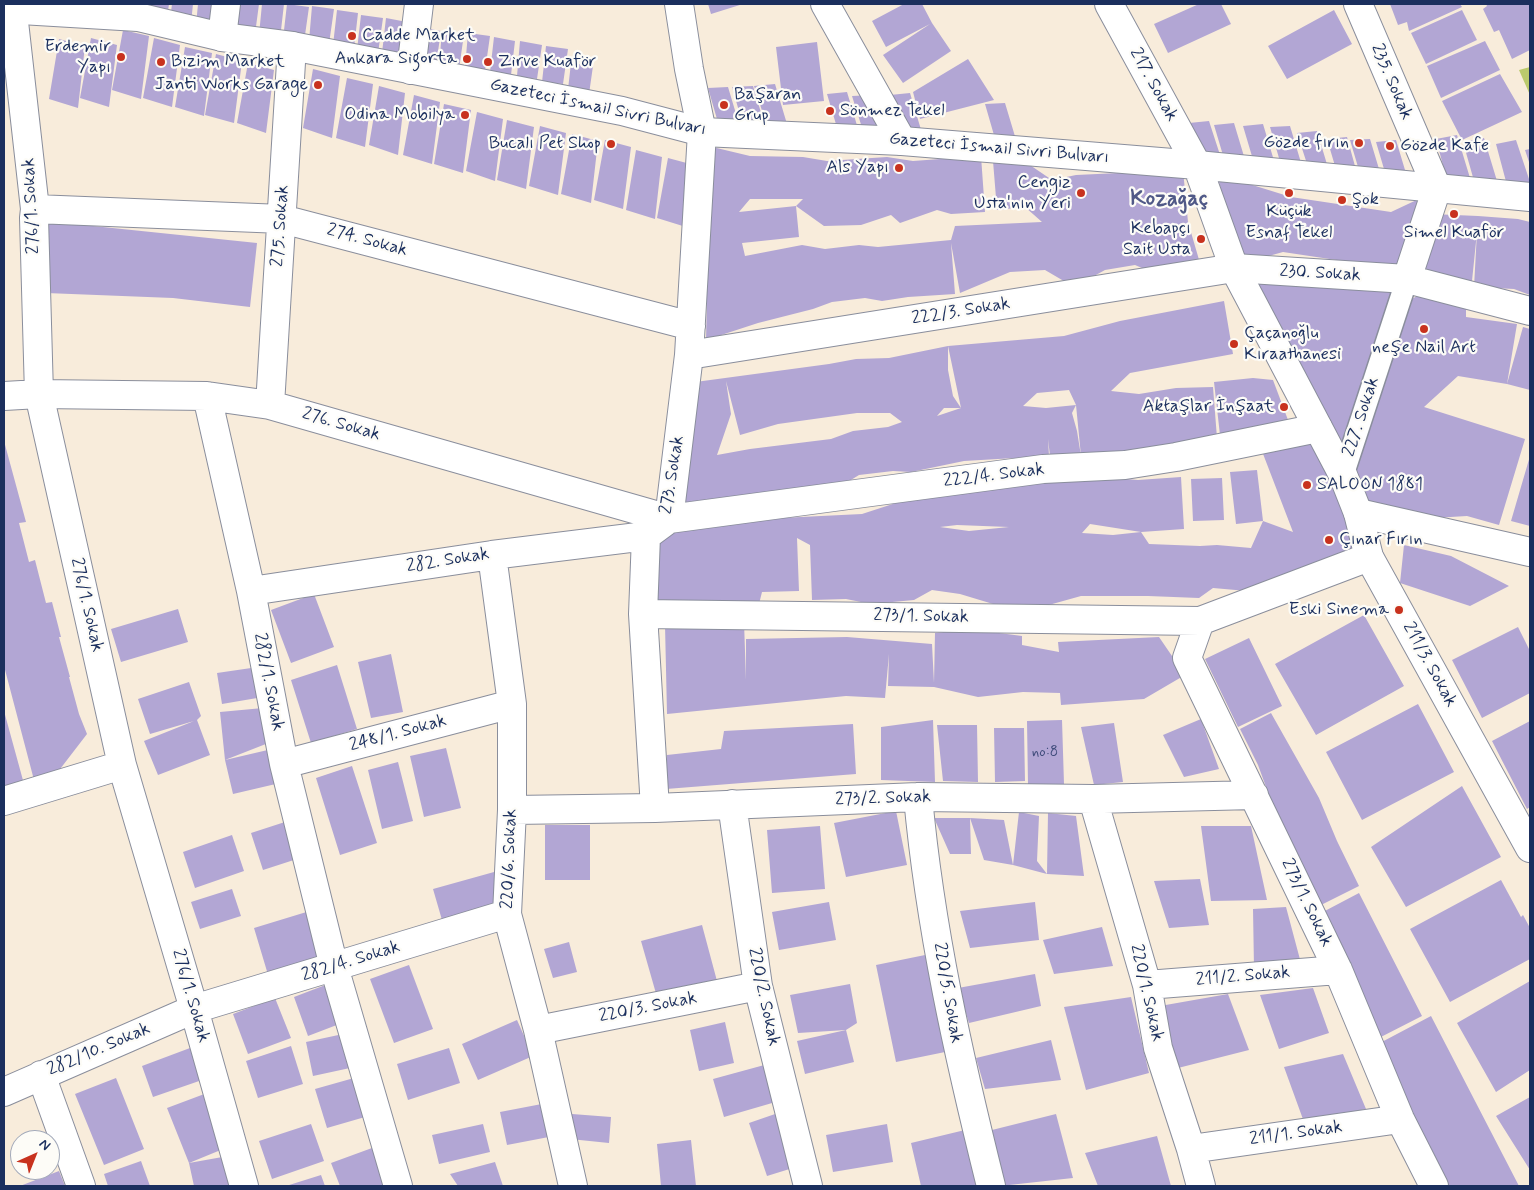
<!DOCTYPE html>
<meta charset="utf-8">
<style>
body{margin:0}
#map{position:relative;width:1534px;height:1190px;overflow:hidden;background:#f8ecdb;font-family:Mynerve,sans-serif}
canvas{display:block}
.frame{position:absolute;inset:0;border:5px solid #1b2f5e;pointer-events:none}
.north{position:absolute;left:10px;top:1130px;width:50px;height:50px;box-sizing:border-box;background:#fdfcf7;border:1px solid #a3aaba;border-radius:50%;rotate:44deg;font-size:14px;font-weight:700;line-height:20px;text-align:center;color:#1b2f5e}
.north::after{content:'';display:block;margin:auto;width:18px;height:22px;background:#c8321e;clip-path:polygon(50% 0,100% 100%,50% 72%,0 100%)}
</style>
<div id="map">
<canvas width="1534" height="1190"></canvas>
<div class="frame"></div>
<div class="north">N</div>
</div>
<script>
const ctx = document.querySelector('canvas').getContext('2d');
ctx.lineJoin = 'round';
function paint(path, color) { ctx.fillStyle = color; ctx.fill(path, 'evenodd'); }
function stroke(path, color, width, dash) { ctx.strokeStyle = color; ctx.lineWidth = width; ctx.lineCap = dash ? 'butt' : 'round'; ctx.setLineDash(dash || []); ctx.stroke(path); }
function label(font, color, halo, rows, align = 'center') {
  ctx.font = font + ' Mynerve,sans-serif'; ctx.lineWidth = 4.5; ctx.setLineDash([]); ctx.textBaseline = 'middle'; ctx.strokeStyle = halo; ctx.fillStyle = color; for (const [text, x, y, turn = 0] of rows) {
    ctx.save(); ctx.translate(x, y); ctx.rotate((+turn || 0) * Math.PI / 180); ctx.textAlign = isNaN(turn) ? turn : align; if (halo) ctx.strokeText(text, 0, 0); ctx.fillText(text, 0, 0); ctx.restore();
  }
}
paint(new Path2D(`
 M 1530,67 L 1530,95 L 1519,70 Z`), '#bbca6d');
paint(new Path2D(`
 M 147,4 L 169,4 L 167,18 L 146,15 Z
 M 172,4 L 193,4 L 191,23 L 170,20 Z
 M 198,4 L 220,4 L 217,28 L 196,25 Z
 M 237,4 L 259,4 L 255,34 L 234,32 Z
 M 262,4 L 284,4 L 280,39 L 259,35 Z
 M 287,4 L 309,7 L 304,42 L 283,39 Z
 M 708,4 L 743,4 L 711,14 Z
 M 904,4 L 922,4 L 932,23 L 951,51 L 903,83 L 883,55 L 930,24 L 886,47 L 872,21 Z
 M 1199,4 L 1221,4 L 1231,24 L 1168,53 L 1154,24 Z
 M 1390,4 L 1460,4 L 1462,7 L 1409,31 L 1407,22 L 1398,25 Z
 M 1486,4 L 1530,4 L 1530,50 L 1512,59 L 1499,30 L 1494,32 L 1483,9 L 1487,6 Z
 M 312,6 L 334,9 L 329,44 L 309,41 Z
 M 337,10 L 358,13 L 354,48 L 333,45 Z
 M 1334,10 L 1352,44 L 1287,79 L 1268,46 Z
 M 1462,10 L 1477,40 L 1426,64 L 1411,33 Z
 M 361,15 L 383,18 L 378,53 L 357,50 Z
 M 386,18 L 407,22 L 403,56 L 382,53 Z
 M 419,27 L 441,31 L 436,65 L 415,62 Z
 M 123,30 L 149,36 L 141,99 L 112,90 Z
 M 442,31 L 464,34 L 459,69 L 439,66 Z
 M 468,33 L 490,36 L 485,71 L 465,68 Z
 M 494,37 L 515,41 L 511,75 L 490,72 Z
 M 91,38 L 117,45 L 109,107 L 80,98 Z
 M 154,38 L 180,45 L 172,107 L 143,98 Z
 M 59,39 L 85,46 L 78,108 L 49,99 Z
 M 520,41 L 542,45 L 537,79 L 517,76 Z
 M 1485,41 L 1500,70 L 1441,98 L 1427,66 Z
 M 817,42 L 824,101 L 783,105 L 776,47 Z
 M 546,46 L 568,49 L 563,84 L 542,82 Z
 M 185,47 L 212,53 L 204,116 L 175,107 Z
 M 216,54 L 242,61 L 234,123 L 205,115 Z
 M 968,59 L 994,100 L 920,119 L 913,92 Z
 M 248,63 L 274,70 L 266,133 L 237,123 Z
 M 571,63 L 593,66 L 588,101 L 567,98 Z
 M 313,69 L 340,76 L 332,138 L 303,128 Z
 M 1500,74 L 1522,112 L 1462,140 L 1442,101 Z
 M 347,78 L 373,84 L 365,147 L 336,138 Z
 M 775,84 L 787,124 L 766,123 L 754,86 Z
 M 379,86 L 405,93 L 398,155 L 369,145 Z
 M 753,86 L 765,126 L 743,125 L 732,87 Z
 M 728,87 L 740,127 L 719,126 L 708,88 Z
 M 847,92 L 859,132 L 838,131 L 827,94 Z
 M 910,93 L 922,133 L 901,132 L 890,95 Z
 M 414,95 L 440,102 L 432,164 L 403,155 Z
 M 873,95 L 885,135 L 864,134 L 852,96 Z
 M 1005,103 L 1017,143 L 996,142 L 985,104 Z
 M 444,104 L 471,110 L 463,173 L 434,164 Z
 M 477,112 L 503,119 L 495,181 L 466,171 Z
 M 507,120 L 534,127 L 526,189 L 497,180 Z
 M 1209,121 L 1222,161 L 1201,160 L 1189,123 Z
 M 1234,123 L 1246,163 L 1225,162 L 1214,125 Z
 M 1263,124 L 1275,164 L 1254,163 L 1243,126 Z
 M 540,126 L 566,133 L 558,195 L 529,186 Z
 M 1290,126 L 1302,166 L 1281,165 L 1270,127 Z
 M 1317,131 L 1329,171 L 1309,170 L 1297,133 Z
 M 572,134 L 598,141 L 591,203 L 561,194 Z
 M 1457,135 L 1470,178 L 1448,184 L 1436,139 Z
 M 1347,137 L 1358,177 L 1338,176 L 1327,139 Z
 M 1484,138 L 1497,181 L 1476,188 L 1463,142 Z
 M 1370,139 L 1382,179 L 1361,177 L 1350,140 Z
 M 605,140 L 631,147 L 623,209 L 594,200 Z
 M 1396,140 L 1408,180 L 1387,179 L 1376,142 Z
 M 1516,140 L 1530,182 L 1508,189 L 1496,144 Z
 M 704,145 L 750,156 L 803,157 L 827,161 L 887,157 L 913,161 L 981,156 L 985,212 L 951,214 L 937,210 L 900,223 L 891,215 L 861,225 L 824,226 L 796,206 L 803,199 L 750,199 L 739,212 L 796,206 L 799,237 L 742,243 L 745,256 L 802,245 L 825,249 L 859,245 L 878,247 L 951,240 L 955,226 L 1042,222 L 1025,207 L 997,210 L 993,161 L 1021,159 L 1052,180 L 1076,175 L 1183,170 L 1188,222 L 1202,270 L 1163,277 L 1135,265 L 1105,270 L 1074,287 L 1045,270 L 1010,272 L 960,293 L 951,243 L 955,294 L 908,297 L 882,301 L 865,298 L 832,302 L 813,309 L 758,323 L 706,340 L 707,296 L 702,262 Z
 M 1530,149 L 1530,165 L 1525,150 Z
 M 636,150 L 662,157 L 655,219 L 626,210 Z
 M 668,158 L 694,165 L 686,227 L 657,218 Z
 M 1217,174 L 1291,197 L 1391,212 L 1423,197 L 1406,273 L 1383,267 L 1283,252 L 1240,264 Z
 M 1432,214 L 1478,216 L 1518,219 L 1530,222 L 1530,295 L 1514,289 L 1474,287 L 1477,232 L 1472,281 L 1437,278 L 1416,271 Z
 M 45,221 L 257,243 L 250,307 L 173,298 L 46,293 Z
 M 1251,278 L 1389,283 L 1395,302 L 1342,451 Z
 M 1430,289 L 1466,299 L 1466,317 L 1517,324 L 1507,384 L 1523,327 L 1530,329 L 1530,390 L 1507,384 L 1458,376 L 1424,407 L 1525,439 L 1499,525 L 1467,516 L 1417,519 L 1363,506 L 1347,475 L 1408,301 Z
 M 1224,301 L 1233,354 L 1130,373 L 1111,391 L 1139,394 L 1176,388 L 1213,387 L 1217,438 L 1051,464 L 1048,439 L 1049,456 L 964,461 L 911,472 L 893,471 L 859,475 L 838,488 L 670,518 L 688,383 L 829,364 L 856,359 L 889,358 L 948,346 L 1064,336 L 1120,321 ZM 948,346 L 961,408 L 953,396 L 948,370 ZM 726,381 L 740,435 L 778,424 L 857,413 L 890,413 L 902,422 L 888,427 L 853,431 L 831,439 L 750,449 L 717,455 L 731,414 ZM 1069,390 L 1076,405 L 1081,456 L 1077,431 L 1072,413 L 1076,405 L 1046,408 L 1023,406 L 1037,393 ZM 944,408 L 961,408 L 937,416 Z
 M 1253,378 L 1273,380 L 1291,428 L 1220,435 L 1214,382 Z
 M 1315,436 L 1364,555 L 1247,591 L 1213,588 L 1199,598 L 1148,596 L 1081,596 L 1038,608 L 1003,607 L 960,594 L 932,590 L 914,600 L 871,604 L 846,599 L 812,600 L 810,545 L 797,538 L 799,591 L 762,592 L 758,608 L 646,609 L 650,539 L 672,528 L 760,519 L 862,514 L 902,501 L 1090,476 L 1138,480 L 1181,477 L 1184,529 L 1141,532 L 1090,524 L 1082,533 L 1113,535 L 1141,532 L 1149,544 L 1200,546 L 1217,545 L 1251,548 L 1263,521 L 1236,524 L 1230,472 L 1257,470 L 1263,521 L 1293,532 L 1260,446 ZM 957,525 L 1009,527 L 969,531 L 940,527 Z
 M 4,441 L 26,522 L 19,523 L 29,562 L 35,560 L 46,603 L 52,602 L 61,637 L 59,637 L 70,677 L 69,677 L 79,714 L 87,734 L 57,773 L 34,780 L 4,666 Z
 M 1530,456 L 1530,526 L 1511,521 Z
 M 1222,478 L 1224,520 L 1193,521 L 1191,479 Z
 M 1404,545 L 1451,556 L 1509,586 L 1470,606 L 1400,583 Z
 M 314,594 L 334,647 L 291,663 L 271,610 Z
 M 178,609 L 188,642 L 121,662 L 111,629 Z
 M 1364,615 L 1404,686 L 1316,735 L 1275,664 Z
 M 744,622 L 746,680 L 746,639 L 847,637 L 932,644 L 934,683 L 935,633 L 969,629 L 1022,636 L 1022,645 L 1059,652 L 1058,642 L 1159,637 L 1185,675 L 1144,699 L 1061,705 L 1060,693 L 1023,692 L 978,697 L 934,687 L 888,686 L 889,654 L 885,698 L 846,696 L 667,714 L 665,625 Z
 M 1518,627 L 1530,651 L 1530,693 L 1482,718 L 1452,660 Z
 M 1249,638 L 1282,706 L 1238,727 L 1205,659 Z
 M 391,654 L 403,712 L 371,718 L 358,662 Z
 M 337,665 L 357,729 L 311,743 L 291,680 Z
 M 258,667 L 263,697 L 222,704 L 217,673 Z
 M 189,682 L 201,716 L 197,720 L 210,755 L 158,775 L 144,741 L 194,721 L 150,734 L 138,699 Z
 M 1418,704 L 1454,772 L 1362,820 L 1326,752 Z
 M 263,708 L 276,740 L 225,760 L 272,749 L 280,783 L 233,794 L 225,760 L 220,712 Z
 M 4,711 L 24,784 L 4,790 Z
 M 1271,713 L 1319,798 L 1337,841 L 1359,886 L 1319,906 L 1300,859 L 1277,817 L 1258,765 L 1240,729 Z
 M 1201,719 L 1219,769 L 1184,777 L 1163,735 Z
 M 933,720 L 935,782 L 881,780 L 881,727 Z
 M 1062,720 L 1064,784 L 1028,785 L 1027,721 Z
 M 1530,721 L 1530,807 L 1527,809 L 1492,741 Z
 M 1114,723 L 1123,782 L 1094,785 L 1081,727 Z
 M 853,724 L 856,774 L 666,789 L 667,755 L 721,749 L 724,731 Z
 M 937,725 L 977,725 L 978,782 L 943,781 Z
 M 994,728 L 1024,728 L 1025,781 L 995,782 Z
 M 446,748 L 461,808 L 424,817 L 410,756 Z
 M 398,762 L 413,821 L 382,829 L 368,770 Z
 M 352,766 L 377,843 L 340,855 L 316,778 Z
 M 1462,786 L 1501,857 L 1406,907 L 1371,847 Z
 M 896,811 L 907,865 L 846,877 L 834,823 Z
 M 1019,812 L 1039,816 L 1037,861 L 1047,874 L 1048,813 L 1076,816 L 1084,876 L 1047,874 L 1013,865 Z
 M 934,818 L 970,818 L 971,854 L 950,854 Z
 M 970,818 L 1004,820 L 1013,865 L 984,860 Z
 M 288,821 L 300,858 L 263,870 L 251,833 Z
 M 545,825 L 590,825 L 590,880 L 545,880 Z
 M 820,826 L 825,889 L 772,893 L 767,830 Z
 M 1201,826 L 1251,826 L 1267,900 L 1211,901 Z
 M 232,835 L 244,871 L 195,888 L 183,852 Z
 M 494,872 L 503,903 L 442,920 L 433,889 Z
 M 1200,879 L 1209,925 L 1169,928 L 1154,881 Z
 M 1501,880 L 1521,917 L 1523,915 L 1530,928 L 1530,959 L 1450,1002 L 1410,929 Z
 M 232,889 L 241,916 L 200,929 L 191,902 Z
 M 1359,893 L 1422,1016 L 1375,1040 L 1321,913 Z
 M 829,902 L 836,940 L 779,950 L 772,912 Z
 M 1035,902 L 1039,940 L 970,948 L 960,911 Z
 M 1286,907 L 1302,967 L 1254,968 L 1253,909 Z
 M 313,910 L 328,960 L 269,978 L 254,928 Z
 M 702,925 L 717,981 L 657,997 L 641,941 Z
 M 1102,927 L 1113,966 L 1054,974 L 1043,940 Z
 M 569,942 L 577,972 L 553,978 L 544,949 Z
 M 930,954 L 950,1051 L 896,1062 L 876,965 Z
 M 409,965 L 433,1029 L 394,1043 L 370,979 Z
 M 1035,974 L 1041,1006 L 969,1023 L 958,988 Z
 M 1530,981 L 1530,1070 L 1496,1092 L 1457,1023 Z
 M 328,984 L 342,1023 L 308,1036 L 294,997 Z
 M 850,984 L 857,1023 L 846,1030 L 798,1033 L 790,995 Z
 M 1313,988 L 1329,1033 L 1279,1049 L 1260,995 Z
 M 1228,994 L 1249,1050 L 1174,1069 L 1160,1006 Z
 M 1131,997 L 1149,1073 L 1086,1090 L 1064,1007 Z
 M 275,998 L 291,1038 L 248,1054 L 233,1014 Z
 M 1431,1016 L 1519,1186 L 1441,1186 L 1378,1044 Z
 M 517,1020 L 533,1056 L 478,1080 L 462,1044 Z
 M 725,1022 L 734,1063 L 699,1071 L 690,1030 Z
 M 846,1030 L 854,1062 L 805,1074 L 797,1041 Z
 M 343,1034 L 350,1068 L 313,1076 L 306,1042 Z
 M 1051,1040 L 1061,1080 L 985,1089 L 976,1058 Z
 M 291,1046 L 303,1084 L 258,1098 L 246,1061 Z
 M 190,1048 L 202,1080 L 153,1097 L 142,1066 Z
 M 449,1048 L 460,1083 L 408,1100 L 397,1064 Z
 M 1343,1054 L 1366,1109 L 1304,1122 L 1284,1067 Z
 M 768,1064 L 779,1101 L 724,1117 L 713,1079 Z
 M 116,1078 L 144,1149 L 104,1165 L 75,1094 Z
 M 354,1078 L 365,1117 L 327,1128 L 315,1089 Z
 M 207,1093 L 228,1147 L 189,1163 L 228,1156 L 235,1186 L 194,1186 L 189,1163 L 167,1108 Z
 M 1530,1097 L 1530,1170 L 1496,1116 Z
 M 547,1103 L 554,1136 L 507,1145 L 500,1112 Z
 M 778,1113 L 796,1167 L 767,1176 L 749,1123 Z
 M 572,1114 L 611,1117 L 609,1143 L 570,1139 Z
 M 1056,1114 L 1073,1178 L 1000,1186 L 988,1131 Z
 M 311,1124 L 324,1161 L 272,1179 L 259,1141 Z
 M 483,1124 L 490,1152 L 439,1164 L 432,1135 Z
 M 887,1124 L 893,1162 L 833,1172 L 826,1135 Z
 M 965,1130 L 979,1186 L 921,1186 L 911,1143 Z
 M 1157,1136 L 1171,1186 L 1098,1186 L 1085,1153 Z
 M 691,1140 L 696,1186 L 661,1186 L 657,1144 Z
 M 372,1148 L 385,1185 L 340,1186 L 331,1163 Z
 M 141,1161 L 150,1186 L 108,1186 L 104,1174 Z
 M 495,1162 L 503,1186 L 458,1186 L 450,1174 Z
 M 59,1171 L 65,1186 L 20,1186 Z
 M 321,1175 L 325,1186 L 286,1186 Z`), '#b2a6d4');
const pedestrian = new Path2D(`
 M 1343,475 L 1407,279`);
const minor = new Path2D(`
 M 12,4 L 35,209 L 34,218 L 39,394 L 122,765 L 194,1009 L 244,1186
 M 825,4 L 902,141
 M 1109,4 L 1197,165
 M 1358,4 L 1437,188 L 1407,279
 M 222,37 L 226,4
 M 411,70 L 419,4
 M 35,209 L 282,219 L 691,326
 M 689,355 L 1234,268 L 1407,279 L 1530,311
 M 4,396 L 39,394 L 207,396 L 270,405 L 669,519 L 1043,469 L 1125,465 L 1176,457 L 1318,428
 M 207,396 L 251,591 L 284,764 L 334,967 L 398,1186
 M 270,405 L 292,46
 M 1358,513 L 1530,552
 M 492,555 L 512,704 L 512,810 L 507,914 L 538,1030 L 573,1186
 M 1369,557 L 1200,621 L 1187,658 L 1338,970 L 1400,1119 L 1434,1186
 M 251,591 L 492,555 L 646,536
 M 643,614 L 1200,621
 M 284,764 L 512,704
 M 918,797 C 930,929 959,1058 991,1186
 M 1093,799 L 1147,985 L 1158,1048 L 1191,1149 L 1201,1186
 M 4,801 L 122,765
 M 732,804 L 758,986 L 808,1186
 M 655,808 L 643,614 L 646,536 L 669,519 L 689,355 L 702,132 L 689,69 L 679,4
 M 512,810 L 655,808 L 918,797 L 1093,799 L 1254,795
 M 1147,985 L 1338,970
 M 538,1030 L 758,986
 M 41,1075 L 81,1186
 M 4,1092 L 194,1009 L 507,914
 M 1191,1149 L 1400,1119`);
const secondary = new Path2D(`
 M 4,9 L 138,17 L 222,37 L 292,46 L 622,111 L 702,132 L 902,141 L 1197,165 L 1530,197
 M 1197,165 L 1234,268 L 1343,475 L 1358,513 L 1369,557 L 1530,848`);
stroke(pedestrian, '#8a8e9c', 24);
stroke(minor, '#8a8e9c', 30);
stroke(secondary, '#8a8e9c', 30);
stroke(pedestrian, '#fff', 21);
stroke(minor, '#fff', 28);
stroke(secondary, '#fff', 28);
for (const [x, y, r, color] of [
 [352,36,5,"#c8321e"],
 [121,57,5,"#c8321e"],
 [467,59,5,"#c8321e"],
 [161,62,5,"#c8321e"],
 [488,62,5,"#c8321e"],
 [318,85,5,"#c8321e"],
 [724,105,5,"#c8321e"],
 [830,111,5,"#c8321e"],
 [465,115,5,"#c8321e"],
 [1359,143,5,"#c8321e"],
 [611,144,5,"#c8321e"],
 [1390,146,5,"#c8321e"],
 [899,168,5,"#c8321e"],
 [1081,193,5,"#c8321e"],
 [1289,193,5,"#c8321e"],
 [1342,200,5,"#c8321e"],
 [1454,214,5,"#c8321e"],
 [1201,239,5,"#c8321e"],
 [1424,329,5,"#c8321e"],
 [1234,344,5,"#c8321e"],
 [1284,407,5,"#c8321e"],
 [1307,485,5,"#c8321e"],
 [1329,540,5,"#c8321e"],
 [1399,610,5,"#c8321e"]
]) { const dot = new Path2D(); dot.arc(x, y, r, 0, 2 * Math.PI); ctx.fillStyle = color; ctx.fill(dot); stroke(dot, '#fdfcf7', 2); }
label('15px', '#414d7c', null, [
 ["no:8",1045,753]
]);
label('18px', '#1b2f5e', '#fdfcf7', [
 ["Cadde Market",362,36,"left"],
 ["Erdemir",111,47],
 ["Yapı",111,68],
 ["Ankara Sigorta",457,59],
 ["Bizim Market",171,62,"left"],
 ["Zirve Kuaför",498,62,"left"],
 ["Janti Works Garage",308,85],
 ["Başaran",734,95,"left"],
 ["Grup",734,116,"left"],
 ["Sönmez Tekel",840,111,"left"],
 ["Odina Mobilya",455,115],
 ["Gözde fırın",1349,143],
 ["Bucalı Pet Shop",601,144],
 ["Gözde Kafe",1400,146,"left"],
 ["Als Yapı",889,168],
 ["Cengiz",1071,183],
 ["Usta'nın Yeri",1071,204],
 ["Şok",1352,200,"left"],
 ["Küçük",1289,212,"center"],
 ["Esnaf Tekel",1289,233,"center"],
 ["Kebapçı",1191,229],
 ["Sait Usta",1191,250],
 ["Simel Kuaför",1454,233,"center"],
 ["Çaçanoğlu",1244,334,"left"],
 ["Kıraathanesi",1244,355,"left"],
 ["neşe Nail Art",1424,348,"center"],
 ["Aktaşlar İnşaat",1274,407],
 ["SALOON 1881",1317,485,"left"],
 ["Çınar Fırın",1339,540,"left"],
 ["Eski Sinema",1389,610]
], 'right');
label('18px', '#1b2f5e', '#fdfcf7', [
 ["235. Sokak",1391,82,67],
 ["217. Sokak",1153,85,61],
 ["Gazeteci İsmail Sivri Bulvarı",598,108,12],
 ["Gazeteci İsmail Sivri Bulvarı",999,149,5],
 ["276/1. Sokak",32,206,-93],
 ["275. Sokak",281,226,-86],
 ["274. Sokak",367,241,15],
 ["230. Sokak",1320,274,3],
 ["222/3. Sokak",961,312,-9],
 ["227. Sokak",1362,417,-72],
 ["276. Sokak",341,425,16],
 ["273. Sokak",673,475,-81],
 ["222/4. Sokak",994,476,-7],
 ["282. Sokak",448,561,-9],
 ["276/1. Sokak",86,605,77],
 ["273/1. Sokak",921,617,1],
 ["211/3. Sokak",1429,665,61],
 ["282/1. Sokak",268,682,79],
 ["248/1. Sokak",398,734,-15],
 ["273/2. Sokak",883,799,-2],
 ["220/6. Sokak",510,859,-88],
 ["273/1. Sokak",1306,903,64],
 ["282/4. Sokak",351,962,-17],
 ["211/2. Sokak",1243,977,-5],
 ["220/5. Sokak",947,993,80],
 ["220/1. Sokak",1146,993,77],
 ["276/1. Sokak",190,996,74],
 ["220/2. Sokak",763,997,78],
 ["220/3. Sokak",648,1008,-11],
 ["282/10. Sokak",99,1050,-23],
 ["211/1. Sokak",1296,1134,-8]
]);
label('bold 22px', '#505987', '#fdfcf7', [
 ["Kozağaç",1169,200]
]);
</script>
